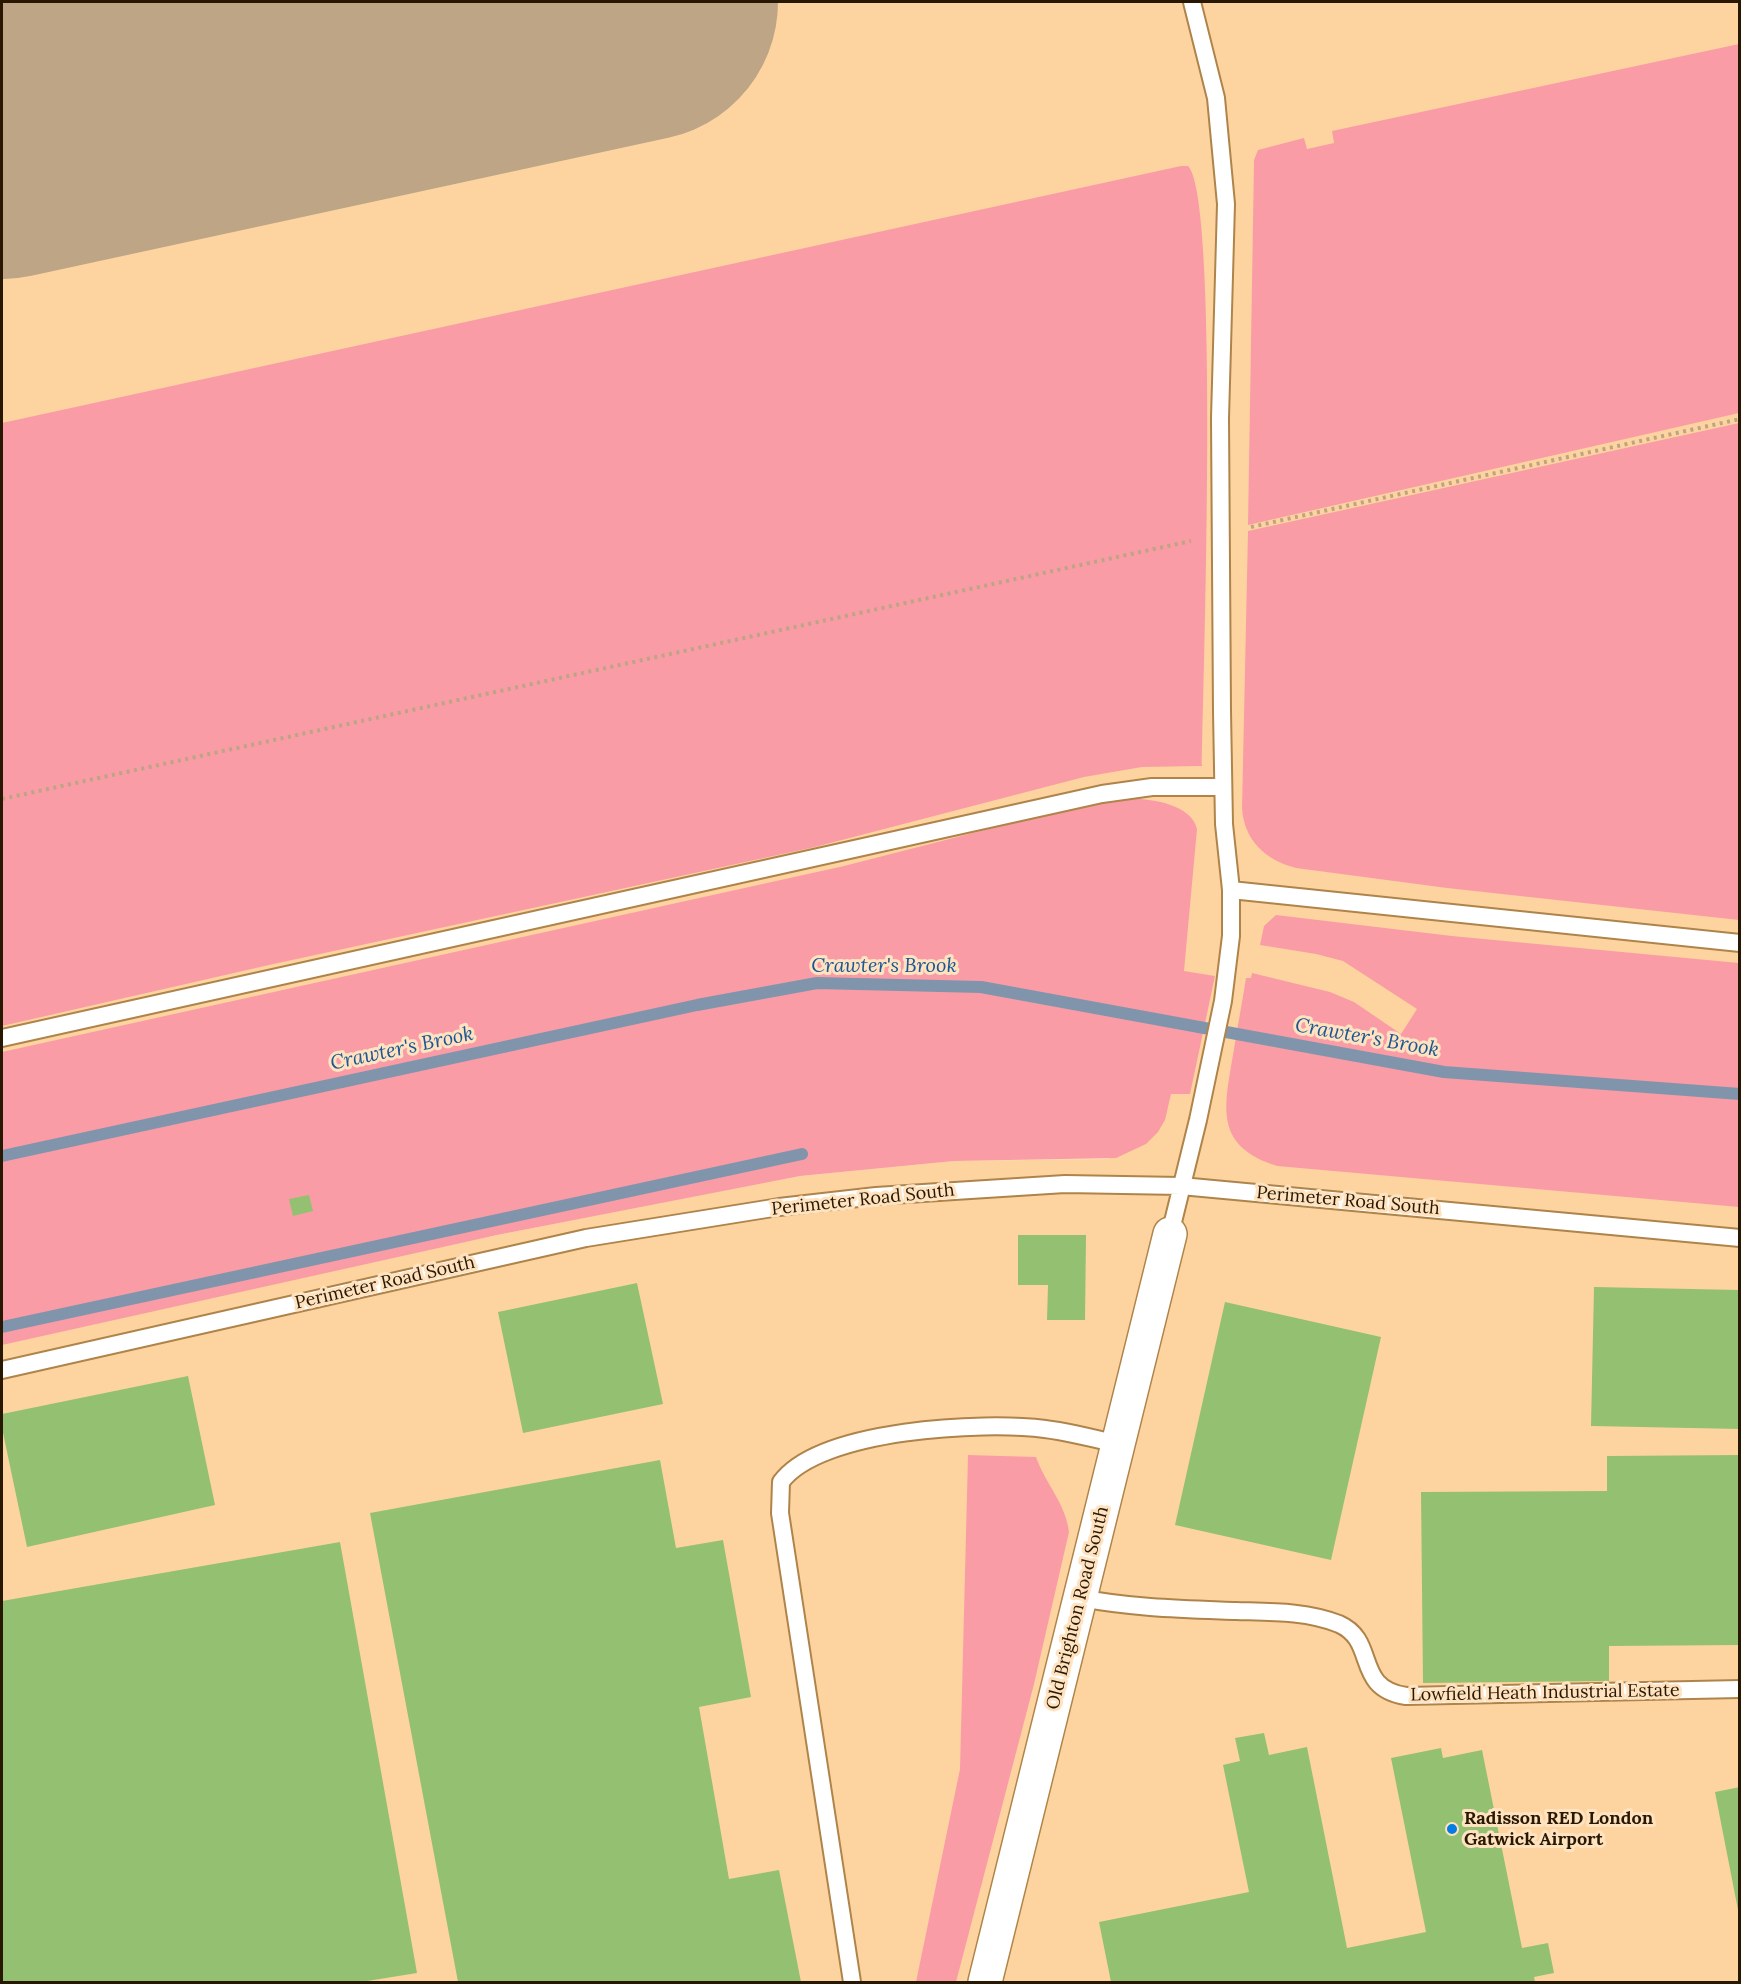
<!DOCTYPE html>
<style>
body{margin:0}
#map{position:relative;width:1741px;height:1984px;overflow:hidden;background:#ffe3c0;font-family:Lora,serif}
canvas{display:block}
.frame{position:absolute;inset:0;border:3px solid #291801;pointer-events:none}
</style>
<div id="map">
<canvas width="1741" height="1984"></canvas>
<div class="frame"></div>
</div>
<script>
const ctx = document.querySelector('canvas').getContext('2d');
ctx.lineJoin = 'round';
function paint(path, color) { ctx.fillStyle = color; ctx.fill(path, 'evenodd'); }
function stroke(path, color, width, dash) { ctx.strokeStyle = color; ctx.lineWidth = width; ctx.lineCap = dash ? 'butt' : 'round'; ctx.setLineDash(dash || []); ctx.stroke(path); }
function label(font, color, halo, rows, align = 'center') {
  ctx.font = font + ' Lora,serif'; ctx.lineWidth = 6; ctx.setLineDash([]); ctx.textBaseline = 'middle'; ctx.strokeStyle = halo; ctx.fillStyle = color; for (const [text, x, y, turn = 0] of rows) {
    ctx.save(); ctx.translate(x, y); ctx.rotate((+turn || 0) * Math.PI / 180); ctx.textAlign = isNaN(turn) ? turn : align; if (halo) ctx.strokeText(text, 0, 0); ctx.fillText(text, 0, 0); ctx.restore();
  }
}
paint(new Path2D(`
 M 2,2 L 1739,2 L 1739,1172 L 1226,1123 L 1236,1129 L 1739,1196 L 1739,1982 L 2,1982 L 2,1336 L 709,1192 L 800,1176 L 954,1161 L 1108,1159 L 1159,1117 L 2,1300 Z`), '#fdd4a0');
paint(new Path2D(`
 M 1739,44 L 1739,413 L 1248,525 L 1254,160 L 1258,150 L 1304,138 L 1307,149 L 1334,143 L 1332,131 Z
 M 1181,166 L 1188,166 C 1220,197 1203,690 1202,766 L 1142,767 L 1084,777 L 815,847 L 269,965 L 2,1026 L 2,423 Z
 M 1739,423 L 1739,920 L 1447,888 L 1296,868 C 1265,860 1244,840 1242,808 L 1248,531 Z
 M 1132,798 C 1154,800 1191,804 1197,829 L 1184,971 L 1215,976 L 1190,1094 L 1171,1094 L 1165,1120 L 1158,1132 L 1146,1144 L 1116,1158 L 954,1161 L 800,1176 L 497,1235 L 2,1345 L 2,1052 L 844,866 L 1078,806 Z
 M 1276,915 L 1452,936 L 1739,963 L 1739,1207 L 1277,1166 C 1214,1146 1224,1108 1233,1055 C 1237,1029 1242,1004 1246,978 L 1251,978 L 1252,973 L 1330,992 L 1354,1002 L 1401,1034 L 1417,1009 L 1343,961 L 1316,954 L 1260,945 L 1264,926 Z
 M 968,1455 L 1036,1457 C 1045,1483 1066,1504 1069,1532 L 1034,1684 L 956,1982 L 916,1982 L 960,1769 Z`), '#fa9ca6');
stroke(new Path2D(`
 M 2,1156 L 697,1005 L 817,983 L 981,987 L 1444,1072 L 1740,1094
 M 2,1327 L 802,1154`), '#8095ab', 12);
stroke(new Path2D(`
 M 2,140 L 639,2`), '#bea586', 278);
paint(new Path2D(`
 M 309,1195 L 313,1211 L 293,1216 L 289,1199 Z
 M 1018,1235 L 1086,1235 L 1085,1320 L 1047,1320 L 1048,1285 L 1018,1285 Z
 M 637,1283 L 663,1404 L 523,1433 L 498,1312 Z
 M 1594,1287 L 1740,1290 L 1740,1429 L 1591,1426 Z
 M 1225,1302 L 1381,1337 L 1331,1560 L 1175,1525 Z
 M 188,1376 L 215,1505 L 27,1547 L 2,1428 L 2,1414 Z
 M 1740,1455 L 1740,1645 L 1609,1646 L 1609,1681 L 1423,1683 L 1421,1492 L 1607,1491 L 1607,1456 Z
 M 660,1460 L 676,1548 L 723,1540 L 751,1697 L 699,1707 L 729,1879 L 779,1870 L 801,1982 L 458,1982 L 370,1513 Z
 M 340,1542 L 417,1973 L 361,1982 L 2,1982 L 2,1601 Z
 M 1264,1733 L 1269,1755 L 1307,1747 L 1347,1948 L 1426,1932 L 1391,1758 L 1441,1748 L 1443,1758 L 1482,1750 L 1522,1948 L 1548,1943 L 1554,1973 L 1534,1977 L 1535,1982 L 1111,1982 L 1099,1922 L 1249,1892 L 1223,1765 L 1240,1761 L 1235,1738 Z
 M 1740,1787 L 1740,1910 L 1738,1910 L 1715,1792 Z`), '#93c171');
const service = new Path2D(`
 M 1231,890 L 1740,943
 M 2,1038 L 1102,794 L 1152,787 L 1223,787
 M 1170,1234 L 1198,1120 L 1223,1001 L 1231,936 L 1231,890 L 1224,824 L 1222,711 L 1220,418 L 1226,204 L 1216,98 L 1192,2
 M 2,1370 L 586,1238 L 779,1207 L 876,1196 L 1065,1184 L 1181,1186 L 1740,1238
 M 1081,1598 C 1132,1608 1184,1609 1236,1611 C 1270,1612 1306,1611 1339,1624 C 1378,1641 1353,1688 1406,1696 L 1740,1689
 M 852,1982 L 780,1513 L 781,1482 C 820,1429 984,1421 1045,1429 C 1069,1432 1093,1438 1117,1444`);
const minor = new Path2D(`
 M 985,1982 L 1170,1234`);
stroke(service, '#af844a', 20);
stroke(minor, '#af844a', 36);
stroke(new Path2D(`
 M 1251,527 L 1740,419
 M 2,799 L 1191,541`), '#bda485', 4, [3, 4.5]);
stroke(service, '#fff', 16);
stroke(minor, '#fff', 33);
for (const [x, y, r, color] of [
 [1452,1829,6,"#057ce3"]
]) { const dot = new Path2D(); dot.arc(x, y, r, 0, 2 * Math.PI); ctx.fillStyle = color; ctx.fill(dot); stroke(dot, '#ffe3c0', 2); }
label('18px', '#291801', '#ffe3c0', [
 ["Perimeter Road South",863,1200,-6],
 ["Perimeter Road South",1348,1201,5],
 ["Perimeter Road South",385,1283,-13],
 ["Old Brighton Road South",1078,1608,-76],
 ["Lowfield Heath Industrial Estate",1545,1693,-1]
]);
label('bold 18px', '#291801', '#ffe3c0', [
 ["Radisson RED London",1464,1819],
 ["Gatwick Airport",1464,1840]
], 'left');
label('italic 20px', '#1a5695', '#ffe3c0', [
 ["Crawter's Brook",884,966],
 ["Crawter's Brook",1367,1038,10],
 ["Crawter's Brook",402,1049,-12]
]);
</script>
